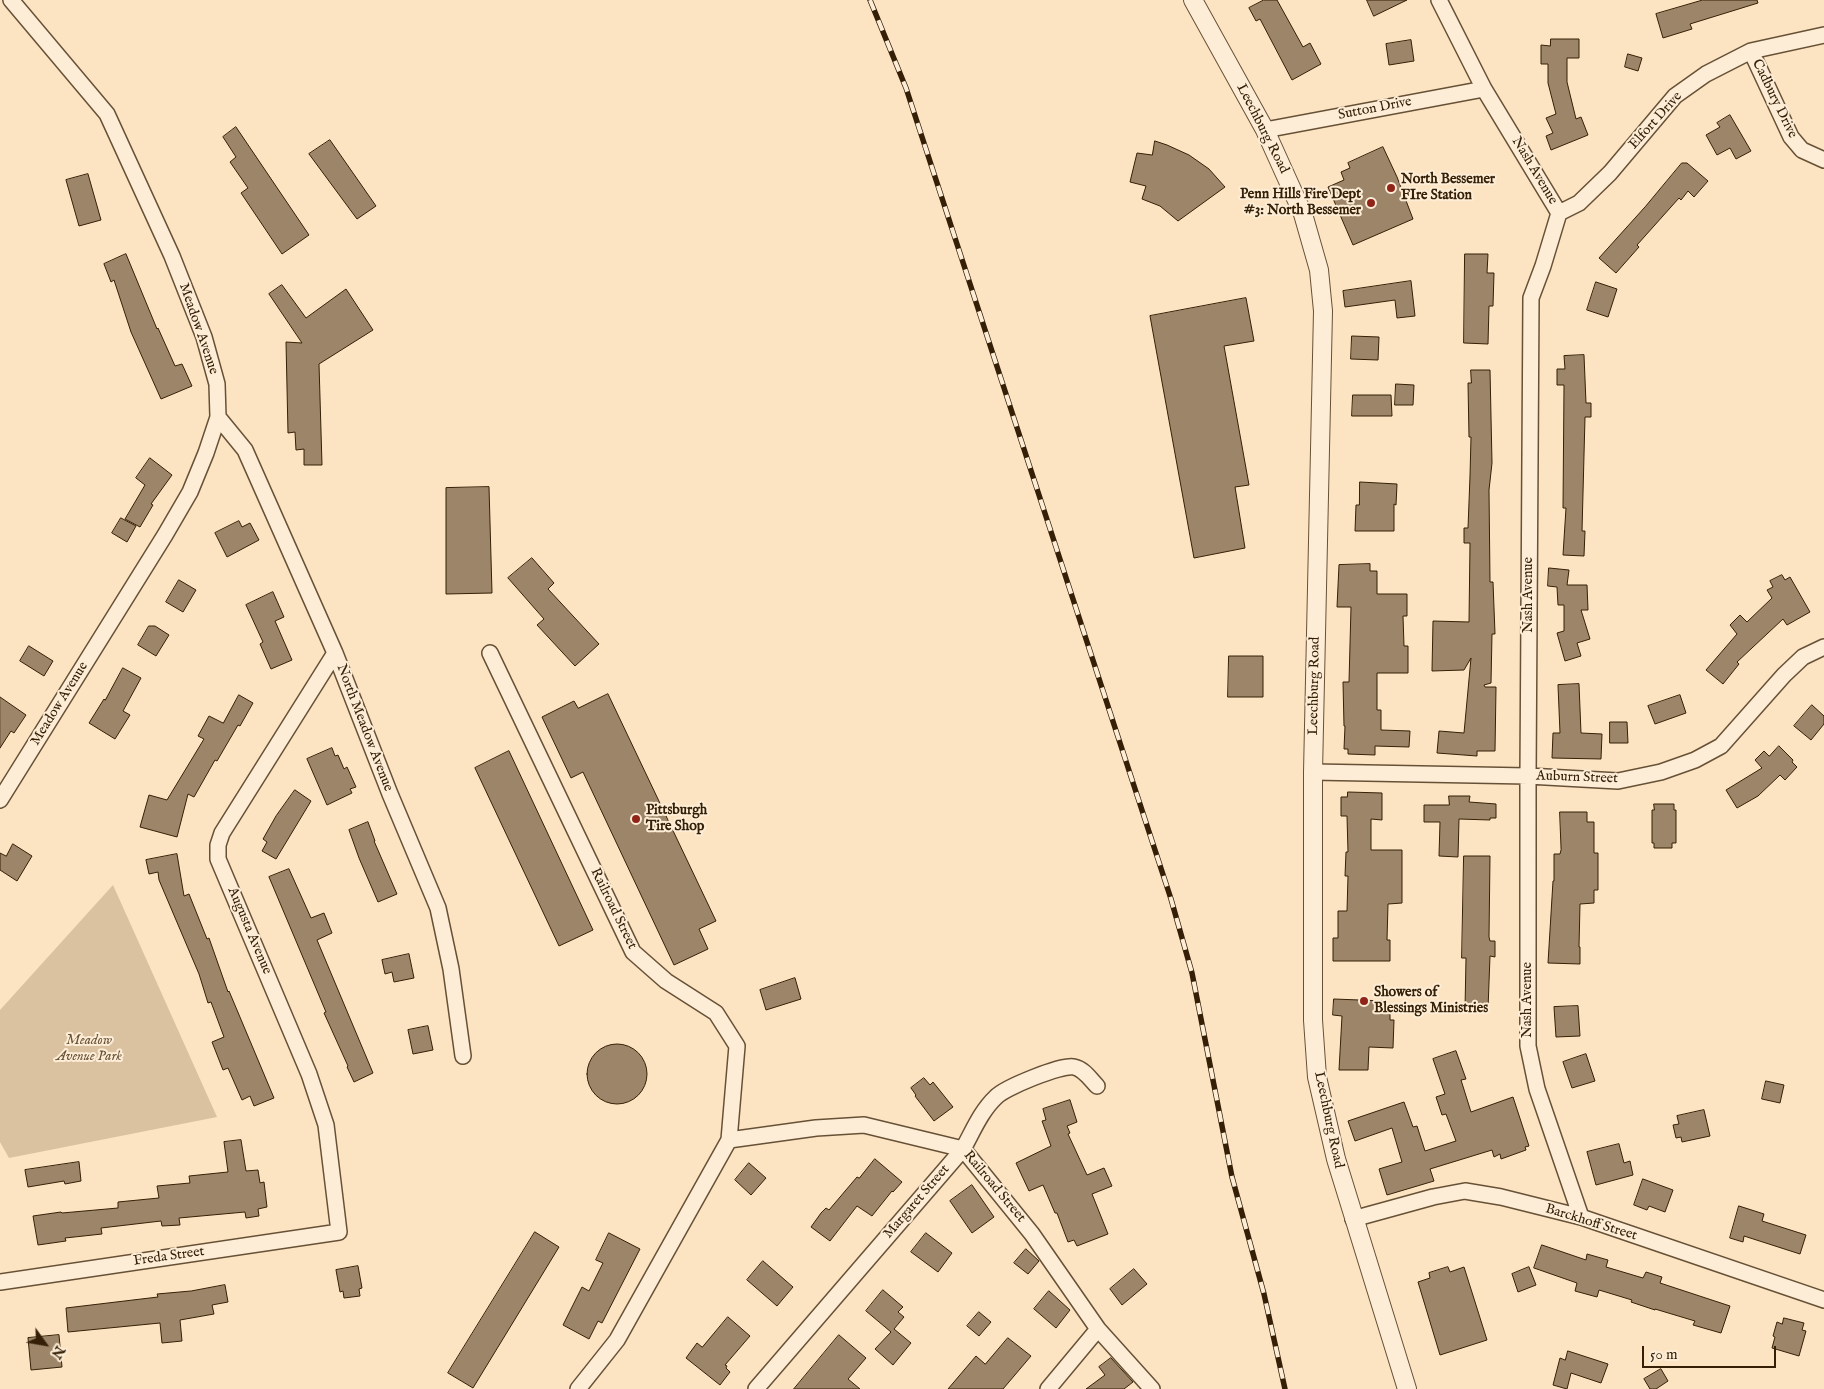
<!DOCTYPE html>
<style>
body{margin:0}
#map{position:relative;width:1824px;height:1389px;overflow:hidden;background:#fce3c1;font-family:"IM FELL English",serif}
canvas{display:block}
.north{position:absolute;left:20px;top:1319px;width:50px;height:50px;-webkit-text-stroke:4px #fdedd7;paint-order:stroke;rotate:122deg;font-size:14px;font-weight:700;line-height:20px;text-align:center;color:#352007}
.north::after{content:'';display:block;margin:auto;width:18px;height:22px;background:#352007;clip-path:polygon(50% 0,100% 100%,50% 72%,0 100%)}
.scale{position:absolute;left:1642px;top:1346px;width:134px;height:22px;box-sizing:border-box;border:2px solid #352007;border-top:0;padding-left:6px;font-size:15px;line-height:18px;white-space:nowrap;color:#352007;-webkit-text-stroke:4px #fdedd7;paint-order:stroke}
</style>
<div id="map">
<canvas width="1824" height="1389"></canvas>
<div class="north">N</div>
<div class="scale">50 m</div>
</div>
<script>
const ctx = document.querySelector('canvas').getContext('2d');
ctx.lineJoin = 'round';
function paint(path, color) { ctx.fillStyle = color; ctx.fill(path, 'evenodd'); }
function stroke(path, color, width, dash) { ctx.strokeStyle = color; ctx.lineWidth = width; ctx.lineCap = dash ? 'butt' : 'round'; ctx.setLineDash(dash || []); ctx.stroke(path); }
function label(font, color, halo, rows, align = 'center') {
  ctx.font = font + ' "IM FELL English",serif'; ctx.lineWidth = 4; ctx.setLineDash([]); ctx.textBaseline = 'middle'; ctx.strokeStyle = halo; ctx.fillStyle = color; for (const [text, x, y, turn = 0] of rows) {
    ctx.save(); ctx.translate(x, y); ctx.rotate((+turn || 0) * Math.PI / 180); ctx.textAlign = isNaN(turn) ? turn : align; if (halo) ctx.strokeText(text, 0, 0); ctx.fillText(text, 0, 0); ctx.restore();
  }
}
paint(new Path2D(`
 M 113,885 L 217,1117 L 9,1158 L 0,1142 L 0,1010 Z`), '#dac2a1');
const building = new Path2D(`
 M 1264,0 L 1277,0 L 1303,47 L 1310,43 L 1321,64 L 1292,80 L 1260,19 L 1256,21 L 1249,8 Z
 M 1367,0 L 1407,0 L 1374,16 Z
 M 1703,0 L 1757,0 L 1758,3 L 1690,24 L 1692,29 L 1663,38 L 1656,14 Z
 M 1551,39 L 1579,39 L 1579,58 L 1567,58 L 1567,82 L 1576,119 L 1581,117 L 1588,135 L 1551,150 L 1546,136 L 1553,133 L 1546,118 L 1556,114 L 1548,83 L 1548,64 L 1541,64 L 1541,45 L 1550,46 Z
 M 1411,40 L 1414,61 L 1389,65 L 1386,44 Z
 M 1628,54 L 1642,58 L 1638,71 L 1625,67 Z
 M 1730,115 L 1751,151 L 1736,159 L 1730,148 L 1717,155 L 1706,135 L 1720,127 L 1717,123 Z
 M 236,127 L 309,235 L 282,254 L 241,193 L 248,188 L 230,162 L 236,157 L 223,137 Z
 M 330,140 L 376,206 L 357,219 L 309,154 Z
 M 1155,141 L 1167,145 L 1189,155 L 1209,169 L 1225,187 L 1178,221 L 1160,206 L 1142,199 L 1146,186 L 1130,182 L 1137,153 L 1152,155 Z
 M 1383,147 L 1397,177 L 1413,219 L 1353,245 L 1328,187 L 1344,180 L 1341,172 L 1350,168 L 1348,163 Z
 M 1682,163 L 1687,163 L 1708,181 L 1694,197 L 1688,191 L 1681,200 L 1679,198 L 1637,245 L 1639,247 L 1616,273 L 1599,258 L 1645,207 Z
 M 88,174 L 101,220 L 79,226 L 66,180 Z
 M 126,254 L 157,329 L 158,328 L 175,366 L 182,364 L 192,386 L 161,399 L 131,332 L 114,280 L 111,282 L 104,264 Z
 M 1465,254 L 1488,254 L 1487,273 L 1494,273 L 1493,306 L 1489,306 L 1488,344 L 1464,343 Z
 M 1411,281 L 1415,316 L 1397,318 L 1395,300 L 1345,307 L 1343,291 Z
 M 1596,282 L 1617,289 L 1608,317 L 1587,310 Z
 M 282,285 L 306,318 L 346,289 L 373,330 L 319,364 L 322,465 L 304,465 L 304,449 L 296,450 L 295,432 L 288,433 L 286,342 L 302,343 L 269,294 Z
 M 1246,298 L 1254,341 L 1224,346 L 1249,485 L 1235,487 L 1245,548 L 1194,558 L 1150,316 Z
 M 1352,336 L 1379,337 L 1378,360 L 1351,359 Z
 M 1584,355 L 1586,403 L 1591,403 L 1591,417 L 1585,417 L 1582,531 L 1585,531 L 1584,556 L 1563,555 L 1566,508 L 1563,508 L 1564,385 L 1557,385 L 1557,369 L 1565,369 L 1564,356 Z
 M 1471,370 L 1490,370 L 1492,463 L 1489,490 L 1490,582 L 1493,582 L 1495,634 L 1492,634 L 1491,683 L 1484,685 L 1485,687 L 1496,687 L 1495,751 L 1477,751 L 1477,756 L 1437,753 L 1439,731 L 1464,733 L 1471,658 L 1464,670 L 1432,671 L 1433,621 L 1469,622 L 1470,543 L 1464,543 L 1464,528 L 1468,528 L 1470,476 L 1471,437 L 1469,437 L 1468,383 L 1471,383 Z
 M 1396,384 L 1414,385 L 1413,405 L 1395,405 Z
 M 1353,395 L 1391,395 L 1392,416 L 1352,416 Z
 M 150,458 L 172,475 L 151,504 L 153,505 L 140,527 L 125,519 L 145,485 L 136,478 Z
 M 1360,482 L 1397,484 L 1396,505 L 1394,504 L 1394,531 L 1355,531 L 1356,505 L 1359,505 Z
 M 489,487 L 492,593 L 446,594 L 446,488 Z
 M 121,518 L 136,526 L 127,542 L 112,533 Z
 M 239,521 L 242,527 L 250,523 L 259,540 L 227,557 L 215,533 Z
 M 532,558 L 554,583 L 548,589 L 599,644 L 575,666 L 537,625 L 544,619 L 508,578 Z
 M 1370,564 L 1370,571 L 1377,571 L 1377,594 L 1407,594 L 1407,616 L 1403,616 L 1404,646 L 1408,646 L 1408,673 L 1377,673 L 1377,710 L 1381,710 L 1381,730 L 1410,731 L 1409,747 L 1375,746 L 1375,755 L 1348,754 L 1348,749 L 1344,749 L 1345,726 L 1344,726 L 1343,682 L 1349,682 L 1351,607 L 1337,607 L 1339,565 Z
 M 1549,568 L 1569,570 L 1567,585 L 1587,585 L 1588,610 L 1581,610 L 1590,639 L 1577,643 L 1581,656 L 1565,661 L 1557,633 L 1564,631 L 1564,605 L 1558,605 L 1557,587 L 1548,586 Z
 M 1782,575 L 1785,580 L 1790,577 L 1810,612 L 1787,625 L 1783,619 L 1737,662 L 1739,664 L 1723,684 L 1706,670 L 1737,634 L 1730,625 L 1740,615 L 1747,622 L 1772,598 L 1767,590 L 1773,587 L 1770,581 Z
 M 179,580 L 196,590 L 183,612 L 166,602 Z
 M 273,592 L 284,617 L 275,621 L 292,660 L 271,669 L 260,644 L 263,642 L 246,605 Z
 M 149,626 L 155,626 L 169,635 L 156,656 L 138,645 Z
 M 29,646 L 53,661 L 44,676 L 20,661 Z
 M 1229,656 L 1263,656 L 1263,697 L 1228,697 Z
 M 123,668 L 141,678 L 123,711 L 130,715 L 115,739 L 89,723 L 104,699 L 105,700 Z
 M 1579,684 L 1581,733 L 1602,734 L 1601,759 L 1552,758 L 1553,733 L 1560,733 L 1558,685 Z
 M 608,694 L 716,921 L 699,929 L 708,949 L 674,965 L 583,772 L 571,778 L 542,717 L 574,701 L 578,708 Z
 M 239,695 L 253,703 L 240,726 L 238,725 L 217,761 L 215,760 L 194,797 L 188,794 L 177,837 L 140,827 L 149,795 L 167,800 L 204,739 L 198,736 L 209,716 L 223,723 Z
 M 1680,695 L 1686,713 L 1655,724 L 1648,706 Z
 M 0,697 L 26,715 L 14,733 L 11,731 L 0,748 Z
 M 1812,705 L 1824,716 L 1824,724 L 1811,740 L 1794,726 Z
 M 1610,722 L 1627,722 L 1628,743 L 1610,743 Z
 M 1779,746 L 1793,760 L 1792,762 L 1797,767 L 1785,780 L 1780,775 L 1758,796 L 1737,808 L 1726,790 L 1762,768 L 1755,760 L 1764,751 L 1769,756 Z
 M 332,748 L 335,756 L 338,755 L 344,769 L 347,767 L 356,787 L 350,789 L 352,793 L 327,805 L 307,759 Z
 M 509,751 L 593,930 L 559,946 L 475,768 Z
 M 295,790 L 311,801 L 276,859 L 262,851 L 267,842 L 263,839 L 276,816 Z
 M 1348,792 L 1382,793 L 1382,820 L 1371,819 L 1371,850 L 1402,850 L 1402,903 L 1388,904 L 1387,940 L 1390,940 L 1390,961 L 1333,961 L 1333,938 L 1338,938 L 1338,911 L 1347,911 L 1348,876 L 1345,876 L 1346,852 L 1348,852 L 1347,816 L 1341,816 L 1341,797 L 1347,797 Z
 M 1449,796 L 1470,796 L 1469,802 L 1496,804 L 1496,818 L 1490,818 L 1490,820 L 1459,819 L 1458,857 L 1439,856 L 1440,822 L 1424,822 L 1424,805 L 1449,805 Z
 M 1654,804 L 1674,804 L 1674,810 L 1676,810 L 1676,843 L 1672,843 L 1672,848 L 1654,848 L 1654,843 L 1652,843 L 1652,810 L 1654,810 Z
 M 1560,812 L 1587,812 L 1587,822 L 1594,822 L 1594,853 L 1598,853 L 1598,890 L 1594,890 L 1594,903 L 1580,904 L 1579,947 L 1580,947 L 1580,964 L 1548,963 L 1553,881 L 1554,881 L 1554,854 L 1560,854 L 1561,850 Z
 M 368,822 L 375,841 L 374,841 L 397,894 L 378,902 L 359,858 L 349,830 Z
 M 13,844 L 32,856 L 17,881 L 0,870 L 0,853 L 6,856 Z
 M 177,854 L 184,896 L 189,894 L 207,939 L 209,938 L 228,992 L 229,991 L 274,1098 L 254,1106 L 250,1096 L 242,1100 L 228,1068 L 223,1070 L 212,1042 L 224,1037 L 211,1002 L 208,1003 L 199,974 L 159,880 L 158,872 L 149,874 L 146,860 Z
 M 1464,856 L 1490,856 L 1489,937 L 1490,941 L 1495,941 L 1495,957 L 1490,956 L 1488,1009 L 1465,1009 L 1466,958 L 1462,958 Z
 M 289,869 L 311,918 L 324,913 L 332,933 L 317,940 L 373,1073 L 354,1082 L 347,1067 L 348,1066 L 324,1013 L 326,1012 L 269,877 Z
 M 409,954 L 414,978 L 394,982 L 392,972 L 385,974 L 382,960 Z
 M 795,978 L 801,999 L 766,1010 L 760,990 Z
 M 1334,999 L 1385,1001 L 1384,1007 L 1390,1007 L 1390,1020 L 1394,1020 L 1393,1048 L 1369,1047 L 1368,1070 L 1339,1070 L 1342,1016 L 1333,1015 Z
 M 1578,1006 L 1580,1036 L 1556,1037 L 1554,1007 Z
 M 428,1026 L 433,1050 L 413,1054 L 408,1030 Z
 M587 1074a30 30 0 1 1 60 0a30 30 0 1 1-60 0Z
 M 1456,1051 L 1466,1079 L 1461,1080 L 1471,1112 L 1513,1097 L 1529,1146 L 1525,1147 L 1526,1150 L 1501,1159 L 1500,1154 L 1494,1157 L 1492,1150 L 1430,1169 L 1434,1181 L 1387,1195 L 1379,1169 L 1402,1162 L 1392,1128 L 1355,1141 L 1348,1121 L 1404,1102 L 1413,1127 L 1417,1126 L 1425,1151 L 1456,1141 L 1446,1114 L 1442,1115 L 1436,1097 L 1445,1094 L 1433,1059 Z
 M 1586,1054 L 1595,1081 L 1572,1088 L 1563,1062 Z
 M 924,1078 L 930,1085 L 933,1082 L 953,1107 L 934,1121 L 915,1096 L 916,1095 L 911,1088 Z
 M 1766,1081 L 1784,1085 L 1780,1103 L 1762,1099 Z
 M 1070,1100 L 1077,1122 L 1067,1126 L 1070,1133 L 1068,1134 L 1087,1175 L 1104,1168 L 1112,1186 L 1092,1194 L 1108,1234 L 1077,1246 L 1074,1240 L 1068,1242 L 1057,1213 L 1055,1213 L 1043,1185 L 1029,1191 L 1016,1163 L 1051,1146 L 1042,1121 L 1046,1120 L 1043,1109 Z
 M 1704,1110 L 1710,1136 L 1682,1142 L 1681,1137 L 1676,1138 L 1673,1125 L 1679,1124 L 1677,1116 Z
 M 241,1140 L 246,1171 L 258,1170 L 260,1183 L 264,1182 L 267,1207 L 258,1209 L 259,1216 L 246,1218 L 245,1212 L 179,1218 L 180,1225 L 162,1226 L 161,1221 L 101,1228 L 102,1234 L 65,1238 L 66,1241 L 38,1245 L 33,1216 L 61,1212 L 62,1213 L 118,1208 L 118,1202 L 159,1198 L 157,1186 L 190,1183 L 189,1176 L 228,1172 L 224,1142 Z
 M 1619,1144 L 1624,1163 L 1630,1161 L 1633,1175 L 1596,1185 L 1587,1152 Z
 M 875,1159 L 902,1182 L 893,1192 L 892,1191 L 872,1216 L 857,1206 L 830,1241 L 811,1227 L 821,1213 L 826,1208 L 829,1210 L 857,1177 L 859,1178 Z
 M 79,1162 L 81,1181 L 65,1184 L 64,1181 L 28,1187 L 25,1170 Z
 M 749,1163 L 766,1178 L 751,1195 L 735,1180 Z
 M 1643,1179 L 1673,1190 L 1665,1212 L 1649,1206 L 1647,1210 L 1634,1205 Z
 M 972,1185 L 994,1217 L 972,1233 L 950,1201 Z
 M 1739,1206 L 1764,1214 L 1762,1221 L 1806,1235 L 1800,1254 L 1744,1236 L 1743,1242 L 1730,1238 Z
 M 535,1232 L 559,1247 L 473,1388 L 448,1373 Z
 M 609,1233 L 640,1249 L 602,1323 L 598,1321 L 589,1339 L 563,1325 L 582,1287 L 589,1291 L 603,1263 L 596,1260 Z
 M 926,1233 L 952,1253 L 938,1272 L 911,1252 Z
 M 1542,1245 L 1586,1260 L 1587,1254 L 1608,1260 L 1606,1267 L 1643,1278 L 1646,1272 L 1662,1277 L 1660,1283 L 1730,1306 L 1721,1333 L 1693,1325 L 1695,1321 L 1655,1309 L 1655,1310 L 1631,1302 L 1632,1300 L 1599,1290 L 1597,1297 L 1575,1291 L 1577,1283 L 1534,1268 Z
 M 1026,1249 L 1039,1261 L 1028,1274 L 1014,1263 Z
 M 763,1261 L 793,1287 L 777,1306 L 747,1280 Z
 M 358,1266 L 362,1288 L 359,1289 L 360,1296 L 344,1298 L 343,1291 L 340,1292 L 336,1270 Z
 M 1448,1267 L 1450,1272 L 1464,1267 L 1487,1340 L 1440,1355 L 1418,1282 L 1430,1278 L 1429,1273 Z
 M 1529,1267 L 1536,1285 L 1518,1292 L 1512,1274 Z
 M 1134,1269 L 1147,1284 L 1122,1305 L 1110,1289 Z
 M 225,1285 L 228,1302 L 212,1305 L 214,1314 L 180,1320 L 182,1341 L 162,1343 L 160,1323 L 68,1332 L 66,1308 L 158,1297 L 157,1294 L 191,1291 Z
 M 883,1290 L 903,1307 L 898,1312 L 904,1317 L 894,1329 L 911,1343 L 893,1365 L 875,1349 L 891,1332 L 866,1311 Z
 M 1049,1291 L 1070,1310 L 1056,1328 L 1034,1309 Z
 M 979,1312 L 991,1322 L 979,1336 L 967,1326 Z
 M 728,1317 L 750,1336 L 725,1365 L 727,1366 L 726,1368 L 730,1372 L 720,1385 L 686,1358 L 697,1343 L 702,1347 Z
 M 1784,1318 L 1804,1323 L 1802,1330 L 1806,1331 L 1799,1356 L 1772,1348 L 1775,1337 L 1773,1336 L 1777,1322 L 1782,1324 Z
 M 59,1335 L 62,1367 L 31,1370 L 28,1338 Z
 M 839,1335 L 866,1358 L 848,1379 L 860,1389 L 794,1389 Z
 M 1008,1338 L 1031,1356 L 1003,1389 L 948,1389 L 976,1356 L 985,1364 Z
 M 1568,1351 L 1608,1364 L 1601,1383 L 1571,1373 L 1567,1389 L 1553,1385 L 1560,1358 L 1565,1360 Z
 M 1111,1358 L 1133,1382 L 1124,1389 L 1086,1389 L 1105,1375 L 1099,1367 Z
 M 1661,1369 L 1668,1381 L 1656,1389 L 1650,1389 L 1644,1379 Z`);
paint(building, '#9c8568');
stroke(building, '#352007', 1);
const minor = new Path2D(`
 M 1439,0 L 1484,89 L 1559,213 L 1543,266 L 1531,298 L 1528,776 L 1528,1046 L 1537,1089 L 1581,1217
 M 1751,51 L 1791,137 L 1802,150 L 1824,160
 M 1265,130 L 1484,89
 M 1559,213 L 1579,203 L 1610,173 L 1675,96 L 1706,74 L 1751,51 L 1824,35
 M 218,417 L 245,450 L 335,653 L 390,794 L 438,908 L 451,969 L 463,1056
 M 490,653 L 633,952 L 666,981 L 716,1013 L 737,1046 L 729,1140
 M 1313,772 L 1528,776 L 1618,781 L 1661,772 L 1695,760 L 1721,746 L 1784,675 L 1803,657 L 1824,647
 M 0,800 L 165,535 L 190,492 L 206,453 L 218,417 L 217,384 L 204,337 L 172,256 L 107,114 L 11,0
 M 1353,1219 L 1433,1197 L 1465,1191 L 1501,1197 L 1581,1217 L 1824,1300
 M 0,1282 L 339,1232 L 326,1125 L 309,1074 L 218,859 L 218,845 L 222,833 L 335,653
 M 578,1389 L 617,1340 L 729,1140 L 816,1128 L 864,1125 L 963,1149 L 1032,1234 L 1098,1329 L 1152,1389
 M 756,1389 L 963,1149 C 973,1131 981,1111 996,1097 C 1004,1088 1062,1064 1074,1067 C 1084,1069 1090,1079 1097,1086
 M 1048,1389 L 1098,1329`);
const tertiary = new Path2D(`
 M 1193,0 L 1265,130 L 1303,214 L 1319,270 L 1323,311 L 1313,772 L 1313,1020 L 1317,1077 L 1336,1159 L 1407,1389`);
stroke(minor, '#675136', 18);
stroke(tertiary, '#675136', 20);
stroke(minor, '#fdedd7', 15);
stroke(tertiary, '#fdedd7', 18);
const rail = new Path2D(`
 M 870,0 L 906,88 L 1171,899 L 1192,973 L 1232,1177 L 1264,1294 L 1285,1389`);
stroke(rail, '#352007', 5.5);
stroke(rail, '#fdedd7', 4, [11]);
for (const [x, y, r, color] of [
 [1391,188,5,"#8f2418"],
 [1371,203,5,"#8f2418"],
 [636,819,5,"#8f2418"],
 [1364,1001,5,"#8f2418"]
]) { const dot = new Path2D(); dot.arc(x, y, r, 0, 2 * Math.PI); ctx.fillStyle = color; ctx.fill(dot); stroke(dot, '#fdedd7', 2); }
label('14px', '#352007', '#fdedd7', [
 ["Cadbury Drive",1774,99,64],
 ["Sutton Drive",1375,109,-11],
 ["Elfort Drive",1656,121,-48],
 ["Leechburg Road",1262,129,63],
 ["Nash Avenue",1534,171,59],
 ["Meadow Avenue",198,329,71],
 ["Nash Avenue",1529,595,-90],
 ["Leechburg Road",1315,686,-89],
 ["Meadow Avenue",60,704,-58],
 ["North Meadow Avenue",364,728,69],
 ["Auburn Street",1577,778,2],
 ["Railroad Street",613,909,64],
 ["Augusta Avenue",249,931,67],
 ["Nash Avenue",1528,1000,-90],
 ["Leechburg Road",1328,1120,78],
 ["Railroad Street",994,1187,50],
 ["Margaret Street",917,1202,-49],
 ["Barckhoff Street",1591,1223,17],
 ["Freda Street",169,1257,-8]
]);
label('bold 14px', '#352007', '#fdedd7', [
 ["North Bessemer",1401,180],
 ["FIre Station",1401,196],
 ["Penn Hills Fire Dept",1361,195,"right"],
 ["#3: North Bessemer",1361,211,"right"],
 ["Pittsburgh",646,811],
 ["Tire Shop",646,827],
 ["Showers of",1374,993],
 ["Blessings Ministries",1374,1009]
], 'left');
label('italic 14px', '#675135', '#fdedd7', [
 ["Meadow",89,1041],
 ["Avenue Park",89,1057]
]);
</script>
